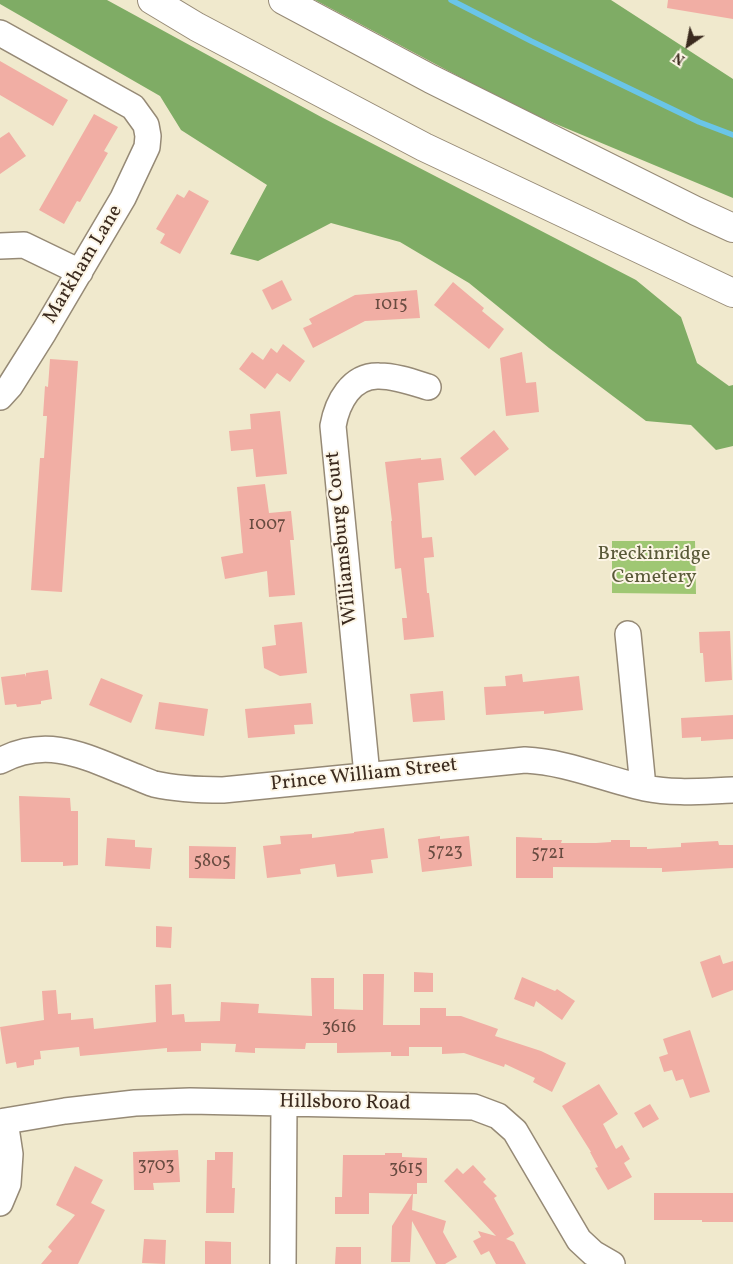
<!DOCTYPE html>
<style>
body{margin:0}
#map{position:relative;width:733px;height:1264px;overflow:hidden;background:#f0e9cd;font-family:Vollkorn,serif}
canvas{display:block}
.north{position:absolute;left:663px;top:20px;width:50px;height:50px;-webkit-text-stroke:4px #fcf5e5;paint-order:stroke;rotate:213deg;font-size:14px;font-weight:700;line-height:20px;text-align:center;color:#3b2a1e}
.north::after{content:'';display:block;margin:auto;width:18px;height:22px;background:#3b2a1e;clip-path:polygon(50% 0,100% 100%,50% 72%,0 100%)}
</style>
<div id="map">
<canvas width="733" height="1264"></canvas>
<div class="north">N</div>
</div>
<script>
const ctx = document.querySelector('canvas').getContext('2d');
ctx.lineJoin = 'round';
function paint(path, color) { ctx.fillStyle = color; ctx.fill(path, 'evenodd'); }
function stroke(path, color, width, dash) { ctx.strokeStyle = color; ctx.lineWidth = width; ctx.lineCap = dash ? 'butt' : 'round'; ctx.setLineDash(dash || []); ctx.stroke(path); }
function label(font, color, halo, rows, align = 'center') {
  ctx.font = font + ' Vollkorn,serif'; ctx.lineWidth = 4; ctx.setLineDash([]); ctx.textBaseline = 'middle'; ctx.strokeStyle = halo; ctx.fillStyle = color; for (const [text, x, y, turn = 0] of rows) {
    ctx.save(); ctx.translate(x, y); ctx.rotate((+turn || 0) * Math.PI / 180); ctx.textAlign = isNaN(turn) ? turn : align; if (halo) ctx.strokeText(text, 0, 0); ctx.fillText(text, 0, 0); ctx.restore();
  }
}
paint(new Path2D(`
 M 612,541 L 695,541 L 696,594 L 612,593 Z`), '#9fc773');
paint(new Path2D(`
 M 0,0 L 107,0 L 323,118 L 636,280 L 681,317 L 697,363 L 729,386 L 733,385 L 733,446 L 716,450 L 691,425 L 646,421 L 549,348 L 469,283 L 400,242 L 331,223 L 258,261 L 230,254 L 267,185 L 181,130 L 160,96 L 0,4 Z
 M 315,0 L 611,0 L 733,79 L 733,198 L 520,109 Z`), '#7fac65');
stroke(new Path2D(`
 M 451,0 L 531,41 L 699,122 L 733,135`), '#6ac5e8', 5.5);
paint(new Path2D(`
 M 668,0 L 733,0 L 733,19 L 667,8 Z
 M 0,61 L 68,100 L 53,126 L 0,95 Z
 M 94,114 L 118,127 L 104,151 L 108,153 L 80,202 L 77,201 L 64,224 L 39,210 Z
 M 9,132 L 26,156 L 0,174 L 0,138 Z
 M 189,190 L 209,201 L 180,254 L 160,243 L 165,234 L 156,229 L 177,194 L 184,198 Z
 M 282,280 L 292,300 L 272,310 L 262,290 Z
 M 453,282 L 484,308 L 482,311 L 504,329 L 489,349 L 434,305 Z
 M 417,290 L 420,318 L 365,321 L 313,348 L 303,328 L 312,324 L 309,319 L 355,295 Z
 M 283,344 L 305,361 L 290,382 L 277,373 L 265,389 L 239,369 L 252,352 L 263,360 L 271,348 L 277,353 Z
 M 522,352 L 526,383 L 536,382 L 539,412 L 506,416 L 500,358 Z
 M 50,359 L 78,361 L 62,592 L 31,590 L 40,458 L 44,458 L 47,416 L 43,416 L 45,386 L 48,387 Z
 M 280,411 L 287,474 L 256,477 L 253,449 L 231,451 L 229,431 L 251,429 L 250,414 Z
 M 494,430 L 509,449 L 475,476 L 460,458 Z
 M 421,458 L 421,460 L 441,458 L 444,480 L 418,483 L 422,538 L 432,537 L 434,557 L 424,558 L 427,593 L 429,593 L 434,637 L 404,640 L 402,618 L 407,618 L 401,568 L 395,569 L 391,521 L 392,521 L 385,462 Z
 M 265,484 L 269,513 L 291,511 L 294,540 L 290,540 L 295,595 L 269,597 L 267,571 L 225,579 L 221,557 L 243,553 L 237,487 Z
 M 302,622 L 307,673 L 280,676 L 264,668 L 262,647 L 276,645 L 274,625 Z
 M 730,631 L 732,680 L 705,682 L 703,653 L 700,653 L 699,632 Z
 M 48,670 L 52,699 L 41,701 L 41,704 L 17,707 L 16,704 L 5,705 L 1,677 L 25,674 L 26,677 L 26,673 Z
 M 522,674 L 523,682 L 579,676 L 583,710 L 544,714 L 544,711 L 486,715 L 484,687 L 506,686 L 505,676 Z
 M 101,678 L 143,695 L 131,723 L 89,705 Z
 M 443,691 L 445,720 L 413,722 L 410,694 Z
 M 159,702 L 208,709 L 204,736 L 155,729 Z
 M 311,703 L 313,724 L 294,725 L 295,734 L 248,738 L 245,709 Z
 M 733,715 L 733,739 L 701,741 L 701,737 L 682,738 L 681,718 Z
 M 19,796 L 70,798 L 71,811 L 78,811 L 78,865 L 63,866 L 63,862 L 21,862 Z
 M 384,828 L 388,858 L 371,860 L 373,873 L 337,877 L 335,864 L 300,869 L 301,874 L 267,878 L 263,846 L 281,844 L 280,836 L 312,834 L 312,838 L 354,833 L 354,832 Z
 M 440,836 L 440,839 L 469,836 L 472,866 L 422,872 L 418,839 Z
 M 516,837 L 542,838 L 542,840 L 562,840 L 561,843 L 596,843 L 611,842 L 611,840 L 630,840 L 630,847 L 647,847 L 647,849 L 681,847 L 681,843 L 718,841 L 719,845 L 733,845 L 733,868 L 662,872 L 662,868 L 553,867 L 553,878 L 516,878 Z
 M 107,838 L 135,840 L 135,847 L 152,848 L 150,869 L 105,866 Z
 M 189,846 L 236,847 L 235,879 L 189,878 Z
 M 156,926 L 172,927 L 171,948 L 156,947 Z
 M 720,955 L 723,964 L 733,961 L 733,990 L 712,998 L 700,962 Z
 M 414,972 L 433,973 L 433,992 L 414,992 Z
 M 363,974 L 384,974 L 383,1025 L 420,1025 L 420,1008 L 446,1008 L 446,1016 L 461,1016 L 498,1029 L 495,1036 L 541,1051 L 566,1063 L 552,1092 L 533,1082 L 535,1078 L 505,1064 L 504,1067 L 464,1053 L 442,1054 L 442,1047 L 409,1047 L 409,1056 L 391,1056 L 391,1052 L 337,1053 L 337,1043 L 306,1043 L 305,1049 L 255,1048 L 255,1053 L 235,1052 L 236,1044 L 201,1043 L 201,1051 L 167,1052 L 167,1048 L 80,1056 L 79,1047 L 40,1051 L 41,1059 L 34,1060 L 34,1065 L 17,1068 L 16,1062 L 6,1064 L 0,1027 L 44,1020 L 42,991 L 56,990 L 58,1014 L 71,1013 L 71,1020 L 93,1018 L 94,1029 L 156,1022 L 155,985 L 171,984 L 172,1015 L 184,1014 L 185,1022 L 220,1021 L 221,1002 L 259,1004 L 258,1013 L 312,1016 L 311,978 L 334,978 L 334,1009 L 363,1010 Z
 M 522,977 L 555,991 L 557,989 L 575,1001 L 562,1020 L 536,1001 L 534,1007 L 514,999 Z
 M 690,1030 L 710,1092 L 690,1098 L 683,1079 L 676,1081 L 672,1070 L 664,1072 L 659,1057 L 668,1054 L 663,1039 Z
 M 599,1084 L 618,1114 L 603,1124 L 616,1149 L 622,1145 L 630,1159 L 624,1163 L 632,1177 L 608,1190 L 595,1168 L 598,1167 L 590,1152 L 591,1152 L 562,1106 Z
 M 650,1104 L 659,1119 L 643,1128 L 634,1113 Z
 M 178,1150 L 180,1182 L 153,1183 L 154,1190 L 134,1190 L 133,1152 Z
 M 215,1152 L 233,1152 L 232,1188 L 235,1188 L 234,1213 L 206,1213 L 207,1160 L 215,1160 Z
 M 385,1153 L 402,1153 L 402,1157 L 427,1158 L 427,1183 L 417,1183 L 417,1194 L 413,1194 L 412,1210 L 446,1221 L 443,1232 L 457,1257 L 445,1264 L 436,1264 L 412,1221 L 410,1262 L 391,1262 L 392,1226 L 412,1194 L 369,1193 L 369,1214 L 335,1214 L 335,1197 L 342,1197 L 343,1155 L 385,1155 Z
 M 473,1165 L 486,1179 L 483,1182 L 497,1196 L 494,1198 L 514,1234 L 506,1239 L 514,1242 L 526,1264 L 496,1264 L 489,1251 L 481,1255 L 473,1241 L 481,1237 L 478,1231 L 496,1236 L 444,1181 L 457,1168 L 463,1174 Z
 M 75,1166 L 103,1180 L 91,1203 L 105,1210 L 78,1264 L 41,1264 L 52,1251 L 48,1247 L 75,1215 L 56,1205 Z
 M 654,1193 L 733,1193 L 733,1222 L 702,1222 L 702,1220 L 654,1220 Z
 M 144,1239 L 166,1240 L 165,1264 L 142,1263 Z
 M 205,1241 L 231,1242 L 231,1264 L 205,1264 Z
 M 336,1247 L 361,1247 L 361,1264 L 335,1264 Z`), '#f1aea4');
const minor = new Path2D(`
 M 0,33 L 133,107 L 146,125 L 148,136 L 147,147 L 123,198 L 44,332 L 10,386 L 0,397
 M 0,246 L 24,245 L 80,272
 M 628,634 L 643,787
 M 0,761 C 47,736 84,756 129,774 C 137,777 145,781 154,784 C 176,789 200,790 223,790 L 525,760 C 567,762 604,779 645,788 C 674,794 703,791 733,790
 M 367,775 L 333,426 C 337,403 351,375 379,376 C 395,376 412,382 428,387
 M 0,1122 L 65,1111 L 135,1103 L 190,1101 L 474,1107 L 498,1116 L 515,1131 L 579,1240 L 593,1253 L 612,1264
 M 0,1203 L 8,1184 L 10,1154 L 5,1121
 M 283,1264 L 284,1103`);
const highway = new Path2D(`
 M 152,0 L 197,27 L 424,147 L 733,293
 M 283,0 L 431,79 L 696,211 L 733,228`);
stroke(minor, '#968a76', 28);
stroke(highway, '#968a76', 30);
stroke(minor, '#fff', 25);
stroke(highway, '#fff', 28);
label('18px', '#684b40', null, [
 ["1015",391,306],
 ["1007",267,526],
 ["5723",445,853],
 ["5721",548,855],
 ["5805",212,863],
 ["3616",339,1029],
 ["3703",156,1167],
 ["3615",406,1170]
]);
label('20px', '#3b2a1e', '#fcf5e5', [
 ["Markham Lane",84,265,-59],
 ["Williamsburg Court",343,538,-96],
 ["Prince William Street",364,776,-6],
 ["Hillsboro Road",345,1104,1]
]);
label('20px', '#595938', '#fcf5e5', [
 ["Breckinridge",654,555],
 ["Cemetery",654,578]
]);
</script>
